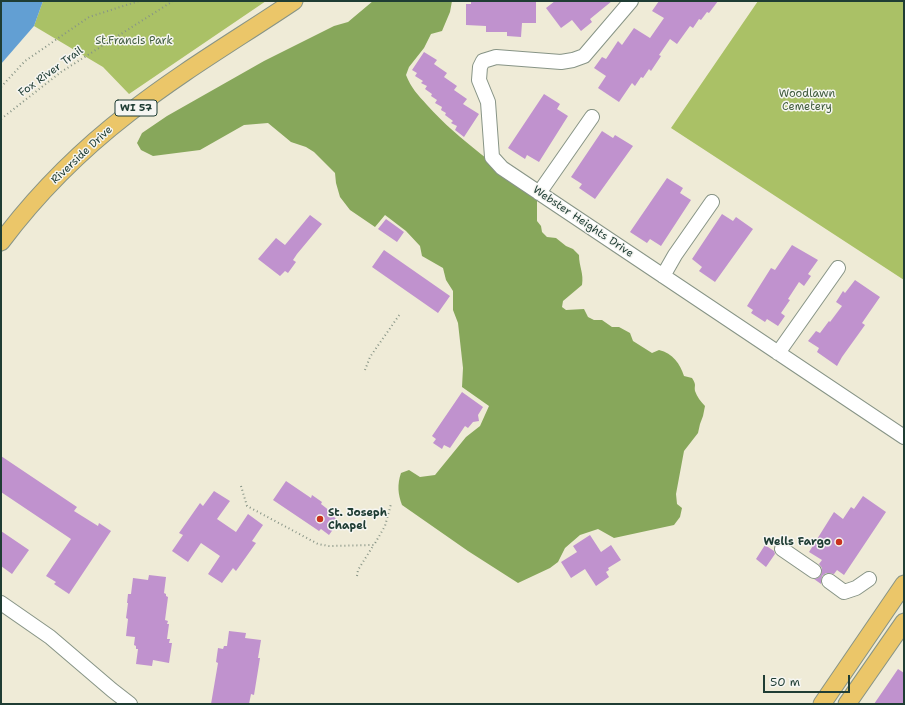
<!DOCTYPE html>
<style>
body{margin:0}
#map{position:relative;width:905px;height:705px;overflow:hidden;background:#efebd7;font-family:"Shantell Sans",sans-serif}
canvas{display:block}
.frame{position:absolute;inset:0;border:2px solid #1f3d34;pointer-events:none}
.scale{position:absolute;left:763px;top:675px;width:87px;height:18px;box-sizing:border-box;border:2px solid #1f3d34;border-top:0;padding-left:5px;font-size:12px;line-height:14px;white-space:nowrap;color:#1f3d34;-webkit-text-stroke:3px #f6f6f2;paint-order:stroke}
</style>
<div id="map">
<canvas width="905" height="705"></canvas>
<div class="frame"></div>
<div class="scale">50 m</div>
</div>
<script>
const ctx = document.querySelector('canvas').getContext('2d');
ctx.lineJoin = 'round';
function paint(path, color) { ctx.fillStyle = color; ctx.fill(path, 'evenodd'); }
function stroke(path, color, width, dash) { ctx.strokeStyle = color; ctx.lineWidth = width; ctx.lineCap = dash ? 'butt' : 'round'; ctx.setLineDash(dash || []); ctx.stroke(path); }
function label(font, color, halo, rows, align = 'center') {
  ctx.font = font + ' "Shantell Sans",sans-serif'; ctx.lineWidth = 3; ctx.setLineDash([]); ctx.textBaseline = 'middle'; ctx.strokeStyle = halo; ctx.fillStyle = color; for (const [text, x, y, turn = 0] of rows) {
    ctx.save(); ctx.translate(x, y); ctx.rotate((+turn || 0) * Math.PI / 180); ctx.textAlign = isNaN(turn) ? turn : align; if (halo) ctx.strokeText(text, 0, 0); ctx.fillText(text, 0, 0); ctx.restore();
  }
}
paint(new Path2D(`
 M 43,1 L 266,1 L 129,94 L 103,67 L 34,26 Z
 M 758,1 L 904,1 L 904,280 L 671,128 Z`), '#aac166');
paint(new Path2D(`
 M 373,1 L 452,1 L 450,12 L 442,31 L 431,34 L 424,48 L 409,67 L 406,75 C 411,88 418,95 427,105 C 460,142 501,167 537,199 L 537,221 L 541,226 L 542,232 L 547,237 L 556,238 L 566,246 L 573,249 L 579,255 C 579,267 584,273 582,285 L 563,301 L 562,307 L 566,310 L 584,309 L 588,317 L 594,320 L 602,320 L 612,327 L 619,327 L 630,333 L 633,341 L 652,353 L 659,350 C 673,353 680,364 684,376 L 692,378 C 697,386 694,385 695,391 C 697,397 701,402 705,406 L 703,416 L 700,424 L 698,433 L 684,451 L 676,494 L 677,504 L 682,508 L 680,517 L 674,525 L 614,538 L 598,529 L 580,535 L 565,548 L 558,562 L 550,568 L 518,583 L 468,551 L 402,505 C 398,494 397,485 401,473 L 409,470 L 420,477 L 435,475 L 466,437 L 480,426 L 489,406 L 462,387 L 463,368 L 458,323 L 453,310 L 453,291 L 446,280 L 443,268 L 422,256 L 420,246 L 406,231 L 385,215 L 375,227 L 350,210 L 340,197 L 336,183 L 335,173 L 314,152 L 306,147 L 291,142 L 268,123 L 244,125 L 200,150 L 153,156 L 141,150 L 137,143 L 142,133 L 167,116 L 264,61 L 334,26 L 348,22 Z`), '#87a75b');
paint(new Path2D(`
 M 1,1 L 43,1 L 34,26 L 1,64 Z`), '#629fd3');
paint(new Path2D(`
 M 471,1 L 536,1 L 536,23 L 522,23 L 521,37 L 507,36 L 507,32 L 486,32 L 486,26 L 466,25 L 466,4 L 471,4 Z
 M 555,1 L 612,1 L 590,19 L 592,22 L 581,31 L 572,20 L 561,28 L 546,8 Z
 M 659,1 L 718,1 L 709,13 L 707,12 L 701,20 L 699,19 L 693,28 L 690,26 L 677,44 L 670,39 L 659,55 L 661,56 L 651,71 L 649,69 L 643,78 L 641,77 L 635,86 L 632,83 L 619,102 L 598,88 L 606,76 L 594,68 L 602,57 L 606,59 L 618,41 L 622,45 L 634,28 L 650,38 L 664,18 L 652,11 Z
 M 424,52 L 437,60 L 434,64 L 447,73 L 444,77 L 457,86 L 454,90 L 467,99 L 463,104 L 479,114 L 464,137 L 455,130 L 457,126 L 451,123 L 453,121 L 445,115 L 446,113 L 441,110 L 442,107 L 435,103 L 437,100 L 431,96 L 432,94 L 425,89 L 427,86 L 421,83 L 423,81 L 415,76 L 417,73 L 412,70 Z
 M 544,94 L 560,104 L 557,109 L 568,116 L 539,162 L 527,155 L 525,159 L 508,148 Z
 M 602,131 L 613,138 L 615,135 L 633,146 L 595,199 L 579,188 L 582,184 L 571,177 Z
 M 667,178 L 683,188 L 680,193 L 691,200 L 661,246 L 650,239 L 647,243 L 630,232 Z
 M 722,214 L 733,221 L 736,217 L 753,229 L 715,282 L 699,271 L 702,267 L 692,259 Z
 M 310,215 L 322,224 L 297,254 L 293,260 L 296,262 L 288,273 L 285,271 L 280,276 L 258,259 L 276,238 L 285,245 Z
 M 386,219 L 404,232 L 397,242 L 378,229 Z
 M 792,245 L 818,260 L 808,274 L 811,276 L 804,286 L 799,282 L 788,299 L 790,300 L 781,313 L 785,316 L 778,326 L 767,319 L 765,322 L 751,313 L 753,310 L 747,306 L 771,268 L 775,270 Z
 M 384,250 L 450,296 L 438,313 L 372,267 Z
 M 855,280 L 880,297 L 862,323 L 865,325 L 842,357 L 837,366 L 817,352 L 819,348 L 808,341 L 816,331 L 820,333 L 829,321 L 830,322 L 842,306 L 836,302 L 843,291 L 845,293 Z
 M 462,392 L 483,407 L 478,415 L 479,421 L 473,422 L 468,428 L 465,426 L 450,448 L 444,445 L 442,449 L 433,443 L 436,439 L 432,436 Z
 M 1,456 L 77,507 L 74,511 L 98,526 L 99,523 L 111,531 L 69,594 L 54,584 L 56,582 L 46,576 L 71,539 L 1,492 Z
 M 286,481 L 311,498 L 312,495 L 322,502 L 321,504 L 335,515 L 334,517 L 339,521 L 329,535 L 321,529 L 319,531 L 273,500 Z
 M 214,491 L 230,501 L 217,519 L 236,532 L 248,514 L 263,525 L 252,541 L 256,543 L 236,571 L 233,568 L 222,583 L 208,574 L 220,556 L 201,543 L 188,562 L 172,551 L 183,535 L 179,533 L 200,503 L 203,506 Z
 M 863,496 L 886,512 L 844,575 L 837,570 L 834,574 L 826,573 L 822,576 L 821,584 L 814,579 L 818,578 L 821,575 L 822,568 L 819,564 L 822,560 L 809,552 L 834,512 L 843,519 L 851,507 L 854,509 Z
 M 1,531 L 29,550 L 12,574 L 1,566 Z
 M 590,535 L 601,552 L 611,545 L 621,560 L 608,568 L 609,570 L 606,572 L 609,577 L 596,586 L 585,569 L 571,578 L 561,562 L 577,552 L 573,546 Z
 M 765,545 L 774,551 L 775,554 L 766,567 L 756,559 Z
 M 149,575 L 166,577 L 164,593 L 166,594 L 166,596 L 168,597 L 165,620 L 168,621 L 167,624 L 169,624 L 167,639 L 170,639 L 169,643 L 172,643 L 169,663 L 153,660 L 152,666 L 136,664 L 138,649 L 136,649 L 136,646 L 134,645 L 135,637 L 126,636 L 128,619 L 126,618 L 128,603 L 127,603 L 128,594 L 131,594 L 133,578 L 148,580 Z
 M 229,631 L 246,633 L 245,638 L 261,640 L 258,658 L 260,658 L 254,695 L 251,694 L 249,704 L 211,704 L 218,663 L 216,662 L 218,648 L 223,649 L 224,646 L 227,646 Z
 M 898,669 L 904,673 L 904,704 L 874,704 Z`), '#c092ce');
const minor = new Path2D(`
 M 631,1 L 584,56 L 573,60 L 561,62 L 496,57 L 483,61 L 480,67 L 479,80 L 488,102 L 492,157 L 502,168 L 904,437
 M 539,193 L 592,117
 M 663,276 L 675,255 L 712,202
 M 778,353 L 838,268
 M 782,549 L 814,571
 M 829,581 L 844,592 L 856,588 L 869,579
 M 1,603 L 50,637 L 112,690 L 130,704`);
const major = new Path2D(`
 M 1,242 C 37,194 81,150 129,113 C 181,72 239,38 294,1
 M 822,704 L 904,584
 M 847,704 L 904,622`);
stroke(minor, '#879486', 16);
stroke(major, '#879486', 19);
stroke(new Path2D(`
 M 1,87 L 25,61 L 89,17 L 139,1
 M 1,119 L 61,72 L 173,1
 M 365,370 L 370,357 L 400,314
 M 241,486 L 247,506 L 318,544 L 329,546 L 374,545 L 385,526 L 391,504
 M 357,576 L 358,570 L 373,546`), '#879486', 2, [1, 3]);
stroke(minor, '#fff', 14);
stroke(major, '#ebc669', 17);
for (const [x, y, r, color] of [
 [320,519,4,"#c8321e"],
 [839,542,4,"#c8321e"]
]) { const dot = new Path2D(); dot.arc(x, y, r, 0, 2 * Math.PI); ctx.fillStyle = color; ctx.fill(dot); stroke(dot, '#f6f6f2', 1.5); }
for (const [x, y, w] of [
 [136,108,42]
]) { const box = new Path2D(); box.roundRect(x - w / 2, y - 8, w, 16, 3); ctx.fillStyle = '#f6f6f2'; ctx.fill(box); stroke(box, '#1f3d34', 1); }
label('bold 10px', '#1f3d34', null, [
 ["WI 57",136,108]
]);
label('11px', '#425e40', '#f6f6f2', [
 ["St.Francis Park",134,41],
 ["Woodlawn",807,94],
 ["Cemetery",807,107]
]);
label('11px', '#1f3d34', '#f6f6f2', [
 ["Fox River Trail",51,72,-36],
 ["Riverside Drive",82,155,-43],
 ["Webster Heights Drive",583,222,34]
]);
label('bold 11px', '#1f3d34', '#f6f6f2', [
 ["St. Joseph",328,513],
 ["Chapel",328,526],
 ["Wells Fargo",831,542,"right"]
], 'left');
</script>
